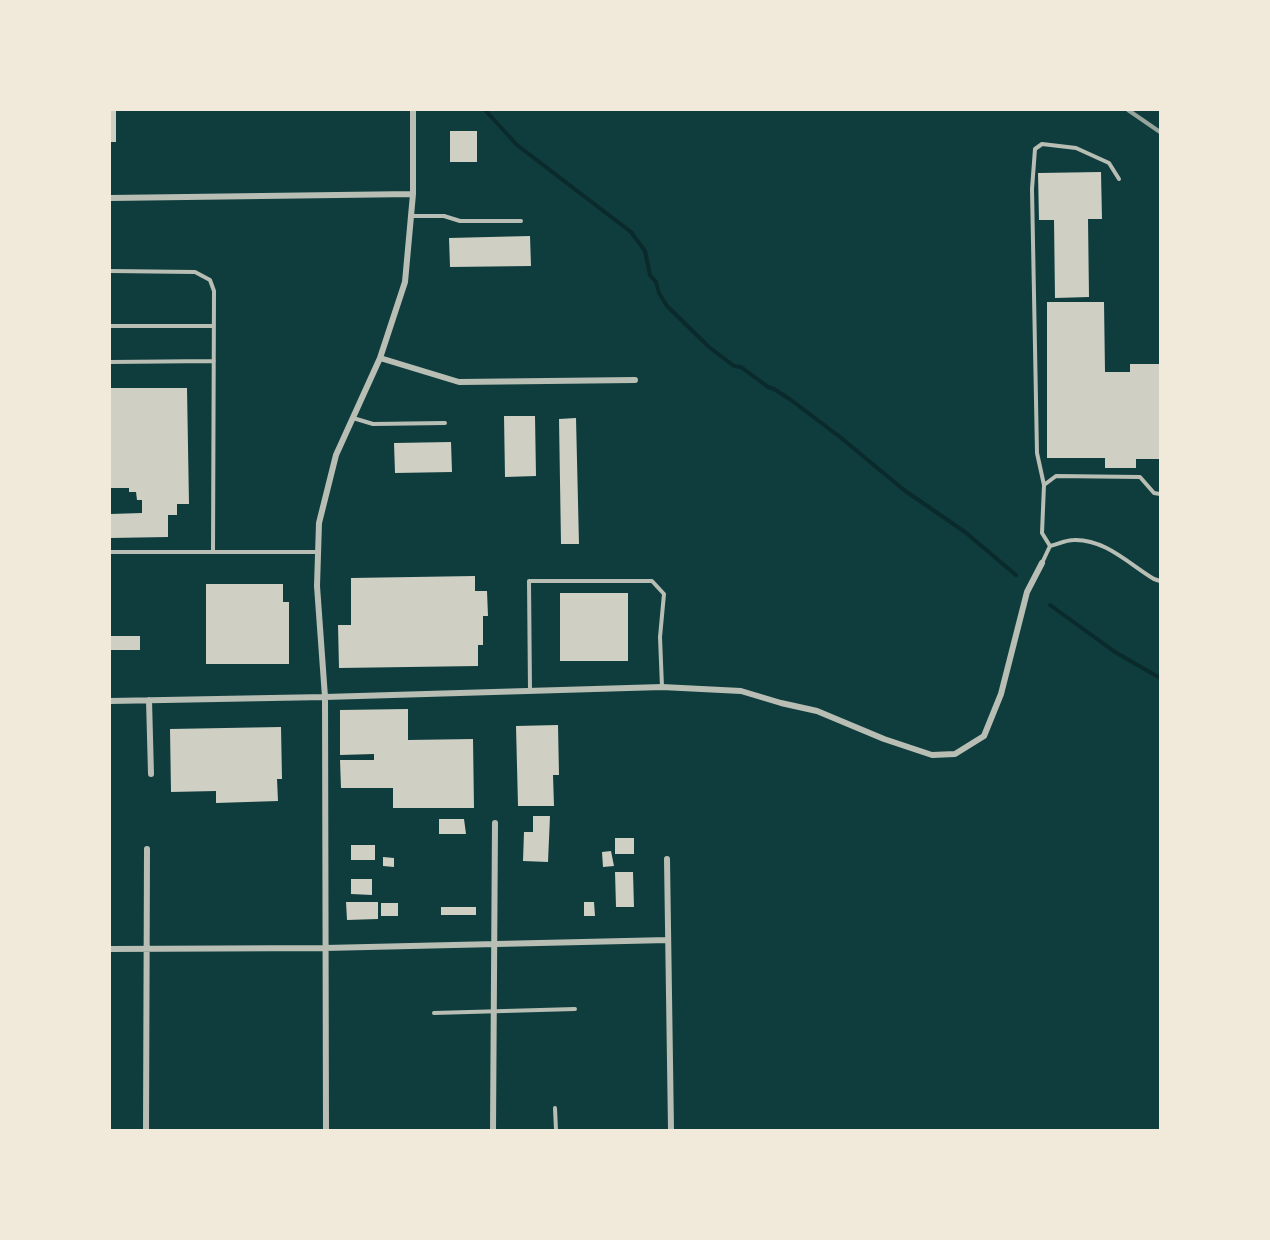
<!DOCTYPE html>
<style>
body{margin:0}
#map{position:relative;width:1270px;height:1240px;overflow:hidden;background:#0f3d3e;font-family:Overpass,sans-serif}
canvas{display:block}
.frame{position:absolute;inset:0;border:111px solid #f1e9da;pointer-events:none}
</style>
<div id="map">
<canvas width="1270" height="1240"></canvas>
<div class="frame"></div>
</div>
<script>
const ctx = document.querySelector('canvas').getContext('2d');
ctx.lineJoin = 'round';
function stroke(path, color, width, dash) { ctx.strokeStyle = color; ctx.lineWidth = width; ctx.lineCap = dash ? 'butt' : 'round'; ctx.setLineDash(dash || []); ctx.stroke(path); }
function paint(path, color) { ctx.fillStyle = color; ctx.fill(path, 'evenodd'); }
stroke(new Path2D(`
 M 485,110 L 517,145 L 631,232 L 645,251 L 650,275 L 656,282 L 659,293 L 667,306 L 709,347 L 734,366 L 741,367 L 768,387 L 774,389 L 791,400 L 840,437 L 904,490 L 965,532 L 1016,575
 M 1050,605 L 1115,652 L 1160,678`), '#0a2a2b', 4);
paint(new Path2D(`
 M 110,110 L 116,110 L 116,142 L 110,142 Z
 M 450,131 L 477,131 L 477,162 L 450,162 Z
 M 1101,172 L 1102,219 L 1088,219 L 1089,297 L 1055,298 L 1054,220 L 1039,220 L 1038,173 Z
 M 530,236 L 531,266 L 450,267 L 449,238 Z
 M 1047,302 L 1104,302 L 1105,372 L 1130,372 L 1130,364 L 1160,364 L 1160,459 L 1136,459 L 1136,468 L 1105,468 L 1105,458 L 1047,458 Z
 M 110,388 L 187,388 L 189,504 L 177,504 L 177,515 L 168,515 L 168,537 L 110,538 L 110,514 L 142,513 L 142,500 L 137,500 L 136,492 L 129,492 L 129,488 L 110,488 Z
 M 504,416 L 535,416 L 536,476 L 505,477 Z
 M 576,418 L 579,544 L 561,544 L 559,419 Z
 M 451,442 L 452,472 L 395,473 L 394,443 Z
 M 475,576 L 475,591 L 487,591 L 488,616 L 483,616 L 483,645 L 478,645 L 478,666 L 339,668 L 338,625 L 351,625 L 351,578 Z
 M 206,584 L 283,584 L 283,602 L 289,602 L 289,664 L 206,664 Z
 M 560,593 L 628,593 L 628,661 L 560,661 Z
 M 110,636 L 140,636 L 140,650 L 110,650 Z
 M 408,709 L 408,740 L 473,739 L 474,808 L 393,808 L 393,788 L 341,788 L 340,760 L 374,760 L 374,754 L 340,755 L 340,710 Z
 M 558,725 L 559,775 L 553,775 L 554,806 L 518,806 L 516,726 Z
 M 281,727 L 282,779 L 277,779 L 278,801 L 216,803 L 216,791 L 171,792 L 170,729 Z
 M 533,816 L 550,816 L 548,862 L 523,861 L 524,832 L 533,832 Z
 M 439,819 L 464,819 L 466,834 L 439,834 Z
 M 615,838 L 634,838 L 634,854 L 615,854 Z
 M 351,845 L 375,845 L 375,860 L 351,860 Z
 M 611,851 L 614,866 L 603,867 L 602,852 Z
 M 383,857 L 394,858 L 394,867 L 383,866 Z
 M 615,872 L 633,872 L 634,907 L 616,907 Z
 M 351,879 L 372,879 L 372,895 L 351,894 Z
 M 346,902 L 378,902 L 378,919 L 347,920 Z
 M 584,902 L 594,902 L 595,916 L 584,916 Z
 M 381,903 L 398,903 L 398,916 L 381,916 Z
 M 441,907 L 476,907 L 476,915 L 441,915 Z`), '#cfcfc3');
stroke(new Path2D(`
 M 411,216 L 444,216 L 460,221 L 521,221
 M 110,271 L 195,272 L 210,280 L 214,291 L 213,552
 M 110,326 L 214,326
 M 110,362 L 214,361
 M 353,418 L 373,424 L 445,423
 M 1044,485 L 1037,453 L 1032,189 L 1035,149 L 1042,144 L 1076,148 L 1109,163 L 1119,179
 M 1050,546 L 1042,533 L 1044,485 L 1056,476 L 1140,477 L 1154,493 L 1160,494
 M 110,552 L 318,552
 M 1042,563 L 1050,546 C 1058,544 1066,540 1074,540 C 1105,539 1129,564 1154,579 L 1160,581
 M 530,691 L 529,581 L 652,581 L 664,594 L 660,637 L 662,687
 M 434,1013 L 575,1009
 M 555,1108 L 556,1130`), '#b8beb3', 4);
stroke(new Path2D(`
 M 110,198 L 413,194
 M 380,358 L 459,382 L 635,380
 M 149,700 L 151,774
 M 110,701 L 325,697 L 662,687 L 741,691 L 781,703 L 817,711 L 884,739 L 932,755 L 955,754 L 984,736 L 1001,694 L 1027,592 L 1042,563
 M 667,859 L 671,1130
 M 110,949 L 325,948 L 668,940
 M 146,1130 L 147,849
 M 326,1130 L 325,697 L 317,586 L 319,523 L 336,455 L 380,358 L 405,282 L 413,194 L 413,110
 M 493,1130 L 495,823`), '#b8beb3', 6);
stroke(new Path2D(`
 M 1128,110 L 1160,132`), '#97a49c', 4);
</script>
